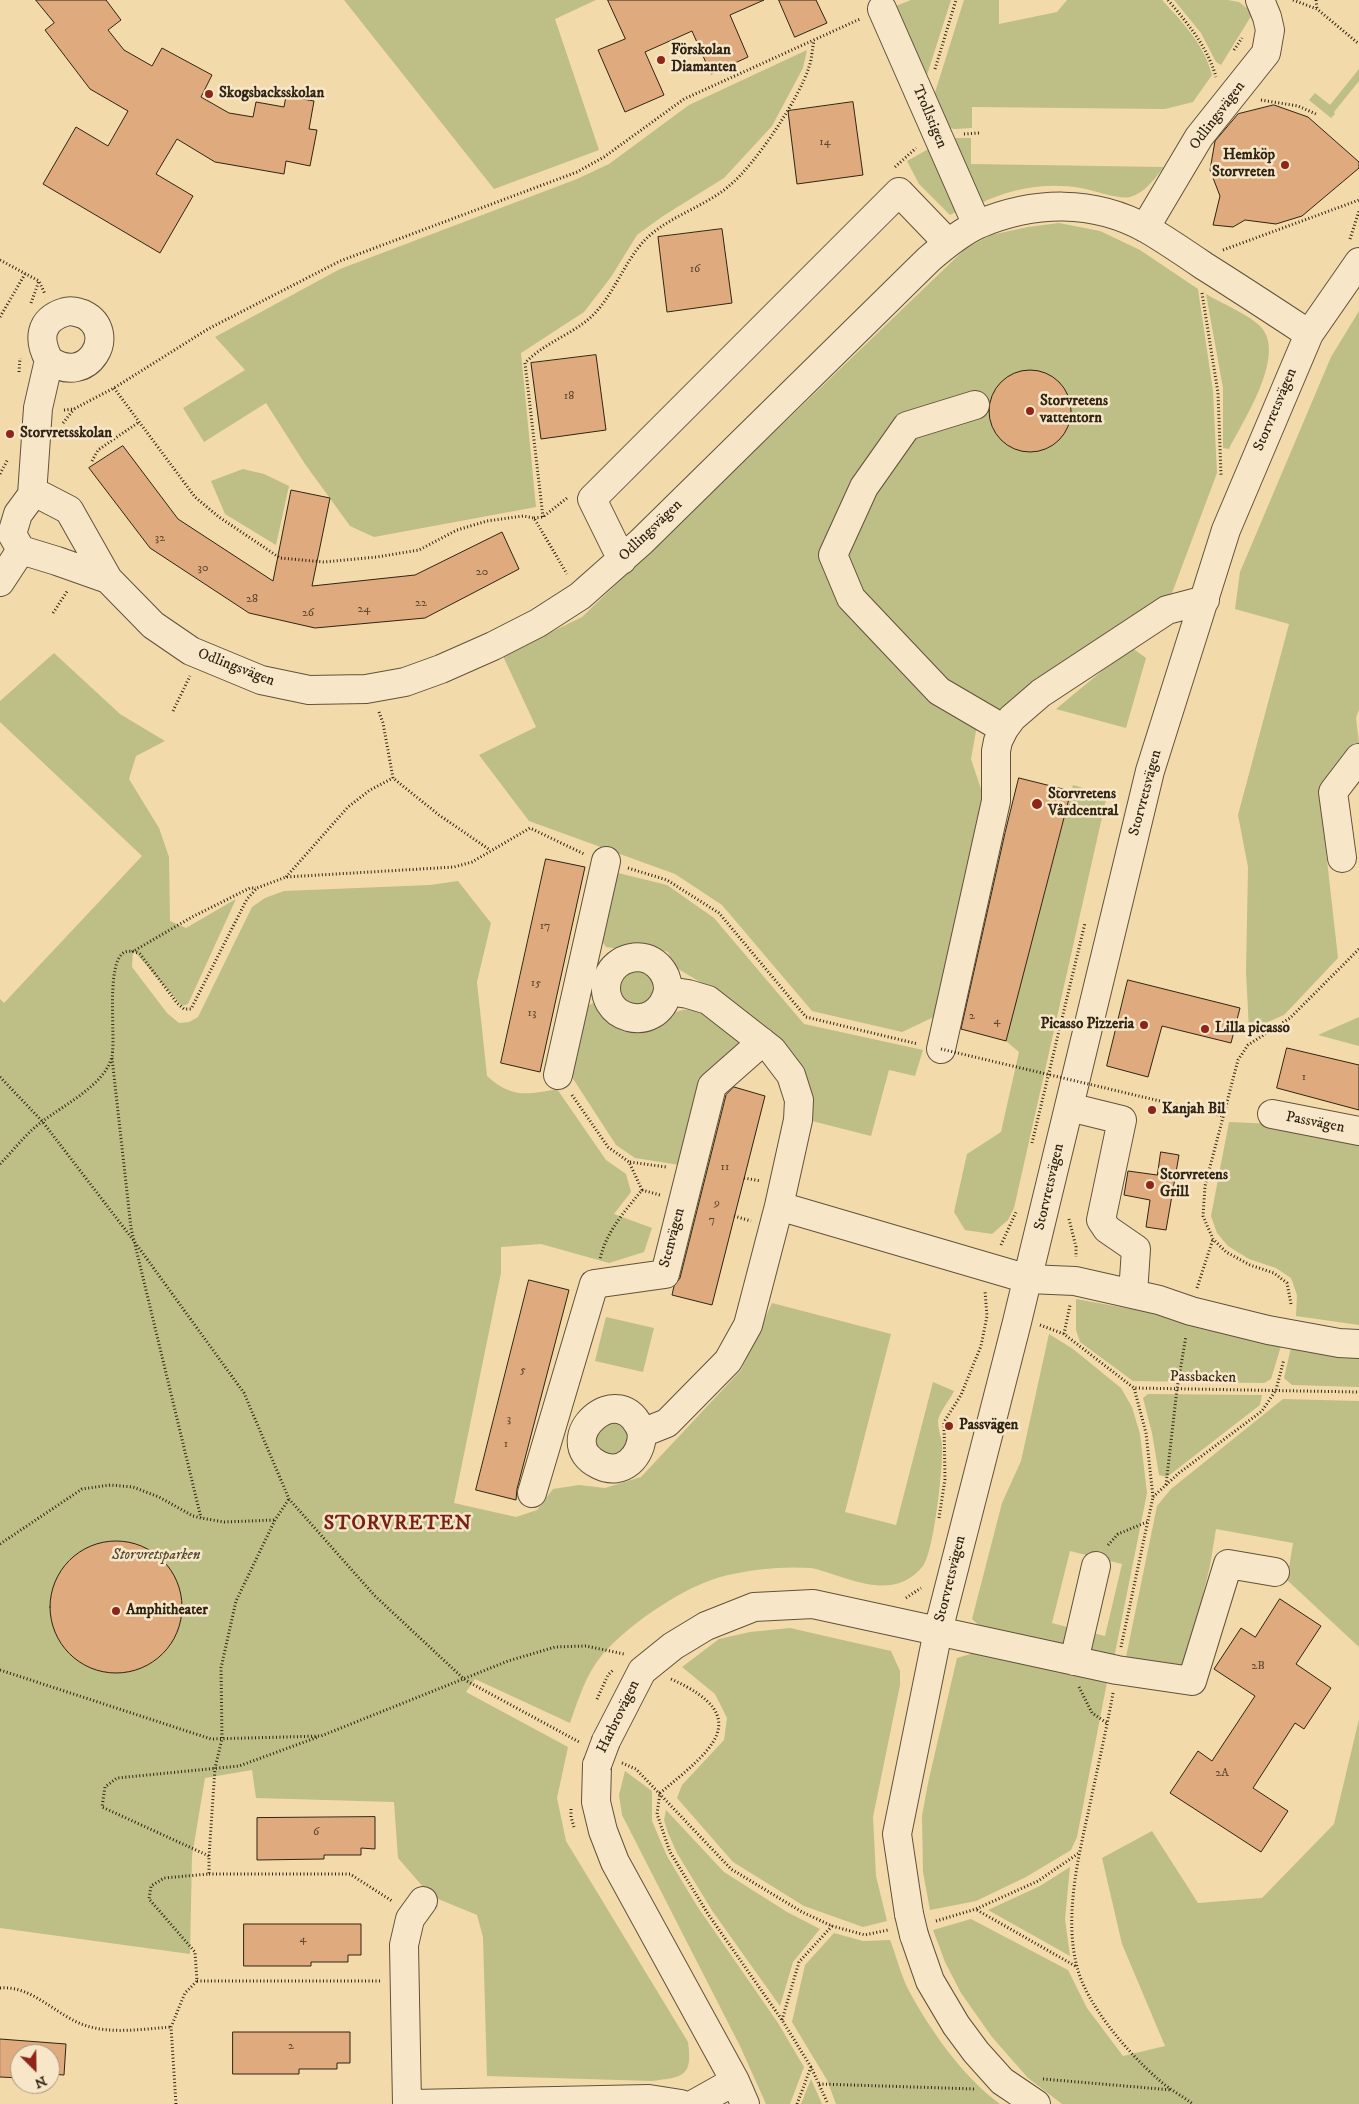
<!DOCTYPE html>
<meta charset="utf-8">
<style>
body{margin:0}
#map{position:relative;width:1359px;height:2104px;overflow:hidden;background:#f3daab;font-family:"IM FELL DW Pica",serif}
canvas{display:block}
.north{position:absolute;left:10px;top:2044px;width:50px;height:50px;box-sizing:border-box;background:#f7e7c8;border:1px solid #a79980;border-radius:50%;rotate:157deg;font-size:14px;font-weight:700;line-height:20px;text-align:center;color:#302414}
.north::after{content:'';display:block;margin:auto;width:18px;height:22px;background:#8f2418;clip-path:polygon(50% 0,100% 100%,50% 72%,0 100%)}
</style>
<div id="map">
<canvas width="1359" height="2104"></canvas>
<div class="north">N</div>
</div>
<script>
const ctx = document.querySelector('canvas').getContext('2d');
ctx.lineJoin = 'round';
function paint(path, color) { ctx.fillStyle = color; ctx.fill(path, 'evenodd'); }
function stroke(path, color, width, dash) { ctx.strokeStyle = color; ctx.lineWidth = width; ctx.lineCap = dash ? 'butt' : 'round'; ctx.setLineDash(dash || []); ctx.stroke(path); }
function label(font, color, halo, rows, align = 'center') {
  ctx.font = font + ' "IM FELL DW Pica",serif'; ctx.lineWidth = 5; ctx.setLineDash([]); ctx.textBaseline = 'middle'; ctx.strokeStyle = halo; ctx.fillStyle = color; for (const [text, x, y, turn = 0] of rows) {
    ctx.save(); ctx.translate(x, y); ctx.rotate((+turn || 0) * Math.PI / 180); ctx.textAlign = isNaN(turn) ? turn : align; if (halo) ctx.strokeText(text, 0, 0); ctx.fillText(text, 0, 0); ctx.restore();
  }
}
paint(new Path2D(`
 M 344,0 L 596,0 L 555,19 L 599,150 L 494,189 Z
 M 911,0 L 951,0 L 927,75 L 920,76 L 891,14 L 896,6 Z
 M 964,0 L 999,0 L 999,24 L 1057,12 L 1067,0 L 1162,0 C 1183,23 1204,44 1212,75 L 1193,102 L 1165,109 L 972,107 L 972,128 L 955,129 L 942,127 L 932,102 Z
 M 1174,0 L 1228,0 L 1239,2 L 1253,13 L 1221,65 L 1216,62 L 1201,33 Z
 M 807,50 L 803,68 L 772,126 L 724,178 L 663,216 L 637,235 L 611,277 L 584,312 L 521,353 L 536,507 L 374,537 L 350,526 L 305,464 L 266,403 L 204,442 L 183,408 L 245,370 L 215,337 L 340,269 L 577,179 L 609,164 L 689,105 Z
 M 1359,69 L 1359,81 L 1334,112 L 1335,114 L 1331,118 L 1309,100 L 1315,93 L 1330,105 Z
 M 946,138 L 971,138 L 971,164 L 1164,167 C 1154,179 1145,193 1130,197 C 1120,200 1093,190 1081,188 C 1046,182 1011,188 979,204 Z
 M 932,147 L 960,210 L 950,215 L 919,184 L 907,161 Z
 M 1059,223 L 1100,231 L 1140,250 L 1198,289 L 1213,391 L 1217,473 L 1172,593 L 1030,687 L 976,731 L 971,759 L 985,801 L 936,1016 L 902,1032 L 812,1011 L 722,905 L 675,874 L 529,821 L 479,755 L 536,727 L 503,656 L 582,617 L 965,249 L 991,235 L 1028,227 Z
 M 1206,294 C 1221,303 1247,314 1259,325 C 1289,352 1243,421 1229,449 L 1223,448 L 1223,388 Z
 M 1359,311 L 1359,709 L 1356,718 L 1359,743 L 1320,798 L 1338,958 L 1284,1015 L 1249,1030 L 1246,972 L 1248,867 L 1238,815 L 1289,624 L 1235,609 L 1240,572 L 1331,357 Z
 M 243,469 L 264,474 L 289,486 L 276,545 L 225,514 L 211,481 Z
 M 1131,647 L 1146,658 L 1126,728 L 1056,709 Z
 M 54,653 L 120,714 L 165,741 L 136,756 L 129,779 L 159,828 L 169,857 L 170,921 L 186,928 L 236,899 L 188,1004 L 182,1006 L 133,950 L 132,967 L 167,1013 L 179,1023 L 189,1022 L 198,1017 L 252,907 L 265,898 L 284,891 L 430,885 L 458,881 L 491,923 L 477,982 L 487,1076 C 511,1098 527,1095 557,1089 L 606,1160 L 626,1174 L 631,1192 L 614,1214 L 652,1228 L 644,1252 L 609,1263 L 541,1244 L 501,1247 L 501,1273 L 454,1503 L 516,1517 L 537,1510 L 553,1489 L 579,1485 L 605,1488 L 641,1477 L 741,1370 L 772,1303 L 891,1334 L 845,1512 L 896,1525 L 933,1382 L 954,1391 C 950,1400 939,1412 938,1421 C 938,1430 942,1439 942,1448 C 943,1467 934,1552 923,1566 C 898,1597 863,1584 832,1574 C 825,1572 818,1569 811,1568 C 784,1566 754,1569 728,1575 C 687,1584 630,1623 602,1655 C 586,1674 578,1700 570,1723 L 475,1679 L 466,1692 L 568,1747 L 557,1798 L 566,1841 L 688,2042 C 693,2077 683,2077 652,2081 L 487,2076 L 483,1937 L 477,1915 L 431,1896 L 398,1858 L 394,1802 L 256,1798 L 252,1770 L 205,1778 L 192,1856 L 190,1954 L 0,1928 L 0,999 L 4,1003 L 142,856 L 0,722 L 0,701 Z
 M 1073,785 L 1107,795 L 1014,1208 L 1008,1220 L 992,1234 L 965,1230 L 954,1212 L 967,1154 L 1001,1132 L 1019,1052 L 1006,1041 Z
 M 618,873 L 667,885 L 714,918 L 804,1024 L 923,1050 L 915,1076 L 889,1070 L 871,1136 L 812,1121 L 810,1100 L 710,988 L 675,967 L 668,952 L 647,945 L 620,949 L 606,947 L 599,937 L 612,876 Z
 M620 989a17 17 0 1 1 34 0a17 17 0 1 1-34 0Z
 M 593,1003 L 604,1009 L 622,1031 L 626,1032 C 647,1024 688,1001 708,1011 C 722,1018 734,1031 746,1040 L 686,1166 L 635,1158 L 616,1145 L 568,1071 L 583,1009 Z
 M 1359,1017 L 1359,1046 L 1318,1035 Z
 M 1229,1122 L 1274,1124 L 1359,1142 L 1359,1325 L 1296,1316 L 1297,1295 L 1291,1278 L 1276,1268 L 1249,1259 L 1228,1246 L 1217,1233 L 1211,1216 Z
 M 1076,1299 L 1148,1312 L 1281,1346 L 1271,1379 L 1264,1383 L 1133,1381 L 1080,1342 L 1076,1330 Z
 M 606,1317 L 654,1328 L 643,1372 L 595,1361 Z
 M 1049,1334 L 1073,1349 L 1121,1388 L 1132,1407 L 1140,1434 L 1147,1493 L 1113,1663 L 1089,1658 L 1092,1633 L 1105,1636 L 1122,1564 L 1070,1551 L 1052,1623 L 1071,1628 L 1065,1645 L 988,1634 L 972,1619 L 1002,1503 L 1021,1461 Z
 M 1291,1348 L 1359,1358 L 1359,1387 L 1292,1385 L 1284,1378 Z
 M 1148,1394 L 1262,1395 L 1260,1405 L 1167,1477 L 1159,1475 L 1152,1433 L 1143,1398 Z
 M 1283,1399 L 1359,1401 L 1359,1647 L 1287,1580 L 1293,1543 L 1216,1529 L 1210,1566 L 1184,1671 L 1125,1662 L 1157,1506 L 1171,1489 Z
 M 616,1423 L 624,1426 L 631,1440 L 617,1458 L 599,1451 L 596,1444 L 598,1432 L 608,1424 Z
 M 790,1628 L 891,1651 L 900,1671 L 900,1685 L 873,1817 L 876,1876 L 887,1921 L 863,1927 L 804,1906 L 733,1862 L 677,1798 L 682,1785 L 724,1740 L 727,1718 L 715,1694 L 682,1667 L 719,1639 L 750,1632 Z
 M 977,1652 L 1108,1677 L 1077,1837 L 1071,1850 L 1026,1877 L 976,1901 L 930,1910 L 923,1872 L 922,1816 L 928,1783 L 957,1658 Z
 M 1359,1719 L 1359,2104 L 1062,2104 L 1028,2078 L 992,2037 L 961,1993 L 945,1962 L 933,1930 L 971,1919 L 1068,1970 L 1087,2008 L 1123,2056 L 1165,2046 L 1122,1944 L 1102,1858 L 1152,1831 L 1198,1903 L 1262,1898 L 1334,1824 Z
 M 625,1771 L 652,1791 L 652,1821 L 667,1856 L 697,1906 L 778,2023 L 804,2067 L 790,2104 L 766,2104 L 740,2046 L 622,1815 L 619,1795 Z
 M 666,1810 L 724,1872 L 787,1912 L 820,1929 L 793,1962 L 780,2006 L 713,1912 L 677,1853 L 668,1833 L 664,1820 Z
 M 1070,1867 L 1065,1919 L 1070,1956 L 988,1910 L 1040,1886 Z
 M 834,1933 L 863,1941 L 890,1940 C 896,1955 900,1972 907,1987 C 929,2029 962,2076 1000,2104 L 836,2104 L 827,2080 L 792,2022 L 805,1965 Z
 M 811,2079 L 822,2104 L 801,2104 Z`), '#bebe87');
const building = new Path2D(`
 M 36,0 L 106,0 L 121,20 L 108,30 L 124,50 L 152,66 L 162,48 L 212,75 L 201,97 L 229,113 L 253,117 L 256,102 L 284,107 L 286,96 L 314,101 L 309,129 L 317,130 L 310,166 L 286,161 L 284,174 L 215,162 L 177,139 L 156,174 L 193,196 L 160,253 L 43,184 L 76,127 L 108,146 L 128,111 L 90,89 L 45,30 L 54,23 Z
 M 608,0 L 764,0 L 730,15 L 748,57 L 711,74 L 692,31 L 645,52 L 664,95 L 625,112 L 598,50 L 625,39 Z
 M 779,0 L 816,0 L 827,23 L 795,37 Z
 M 853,102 L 863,175 L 797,184 L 788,111 Z
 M 1274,105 L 1308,117 L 1359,162 L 1359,168 L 1302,216 L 1276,224 L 1245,220 L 1233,227 L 1213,225 L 1220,196 L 1210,170 L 1215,141 L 1238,114 Z
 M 722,229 L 732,303 L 667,312 L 658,237 Z
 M 596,355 L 606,430 L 541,439 L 531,363 Z
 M989 411a41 41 0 1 1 82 0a41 41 0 1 1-82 0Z
 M 123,446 L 178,519 L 273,581 L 291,490 L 330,498 L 312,586 L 415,575 L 502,532 L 519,569 L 425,618 L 315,628 L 249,613 L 150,548 L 89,468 Z
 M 1019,778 L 1071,791 L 1006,1041 L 961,1029 L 1005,833 Z
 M 546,859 L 585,867 L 540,1072 L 501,1063 Z
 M 1128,980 L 1240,1008 L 1231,1043 L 1162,1026 L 1148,1077 L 1107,1066 Z
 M 1287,1048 L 1359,1065 L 1359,1110 L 1277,1088 Z
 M 734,1087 L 765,1096 L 712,1305 L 672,1295 L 674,1286 L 680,1278 L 726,1095 Z
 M 1161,1152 L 1179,1155 L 1166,1230 L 1146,1227 L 1150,1200 L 1124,1195 L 1128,1171 L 1157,1175 Z
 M 529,1280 L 569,1290 L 517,1489 L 516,1500 L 476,1490 Z
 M50 1607a66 66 0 1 1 132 0a66 66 0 1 1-132 0Z
 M 1280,1599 L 1321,1626 L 1296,1664 L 1331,1688 L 1304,1729 L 1295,1723 L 1253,1788 L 1288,1811 L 1261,1852 L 1170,1793 L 1198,1751 L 1212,1761 L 1255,1696 L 1214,1669 L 1241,1628 L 1255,1637 Z
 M 375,1817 L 375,1849 L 361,1848 L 361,1855 L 324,1855 L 324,1859 L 257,1860 L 257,1818 Z
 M 244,1924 L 361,1924 L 361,1955 L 348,1955 L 348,1962 L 311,1962 L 311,1966 L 244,1966 Z
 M 233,2032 L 350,2032 L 350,2063 L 337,2063 L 337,2069 L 299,2069 L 299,2074 L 233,2074 Z
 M 0,2039 L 66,2044 L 64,2075 L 51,2074 L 50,2080 L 50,2054 L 20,2054 L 20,2078 L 0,2077 Z`);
paint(building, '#deaa7e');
stroke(building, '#302414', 1);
const minor = new Path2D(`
 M 882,9 L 977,225
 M 1145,228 L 1199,137 L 1266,53 L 1270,30 L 1267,17 L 1260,0
 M 975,405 L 907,426 L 864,487 L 833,555 L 851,598 L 939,691 L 1004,729
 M 32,495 L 42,496 L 69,510 L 108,579 L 153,625 L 191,651 L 261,680 L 309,690 L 366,689 L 405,682 L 441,669 L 493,646 L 538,623 L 580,596 L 641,542 L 929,259 C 944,246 961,232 979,224 C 1034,201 1093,199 1147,229 C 1166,240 1185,253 1204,266 C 1239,288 1274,311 1309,334
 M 32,495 L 38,408 L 49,360 C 88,388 120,332 83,314 C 77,312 71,310 65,312 C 39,320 38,340 49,360
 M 32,495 L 18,514 L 12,534 L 21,550 L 57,561 L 108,579
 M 622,560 L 592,499 L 899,192 L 948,243
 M 0,582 L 21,550
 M 1342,858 L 1333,792 L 1359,758
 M 668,991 C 657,1038 594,1018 608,977 C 612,967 621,960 631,958 C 652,953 669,972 668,991 L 688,994 L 708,1000 L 772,1050 L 791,1075 L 799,1100 L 798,1120 L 779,1206 L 1028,1279 L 1075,1281 L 1159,1300 L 1191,1311 L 1268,1330 L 1339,1343 L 1359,1344
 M 941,1049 L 996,801 L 996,751 L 998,741 L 1004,729 L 1012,718 L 1041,693 L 1167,610 L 1205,600
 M 558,1075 L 606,861
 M 1069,1107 L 1122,1120 L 1101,1220 L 1107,1229 L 1136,1249 L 1133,1294
 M 1272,1114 L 1359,1131
 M 642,1433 C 621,1373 549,1441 599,1465 C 623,1477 642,1456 642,1433 L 667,1423 L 728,1361 L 748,1325 L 779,1206
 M 532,1493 L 594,1284 L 665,1274 L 712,1086 L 762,1042
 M 1074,1661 L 1096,1566
 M 606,1741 L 642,1671 L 673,1646 L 706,1626 L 754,1607 L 813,1604 L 1117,1670 L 1192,1681 L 1228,1564 L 1275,1572
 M 597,1765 L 596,1802 L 603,1831 L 615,1862 L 735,2081 L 745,2104
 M 909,1914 L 897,1834 L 938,1631 L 1017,1322 L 1150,771 L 1226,530 L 1309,334 L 1359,262
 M 914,1935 L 930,1981 L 956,2025 L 976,2052 L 1002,2081 L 1036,2104
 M 407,2104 L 404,1945 L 410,1919 L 423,1901
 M 414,2104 L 649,2099 L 681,2104
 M 694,2104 L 735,2081`);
stroke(minor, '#61523a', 30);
stroke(new Path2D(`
 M 1168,0 C 1188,24 1207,46 1216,77
 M 1293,0 L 1317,9 L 1359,44
 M 1316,0 L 1317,9
 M 1234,50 L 1242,38
 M 935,69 L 956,0
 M 1261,100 L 1298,106 L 1316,114
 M 964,134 L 979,133
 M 895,167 L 916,148
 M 1350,239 L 1359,211
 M 1223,250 L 1359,200
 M 0,260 L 39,281 L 45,294
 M 1202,293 L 1218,393 L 1221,475
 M 31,303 L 39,281
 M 0,317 L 25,274
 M 19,372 L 20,358
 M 114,388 L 195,497 L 219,517 L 280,558 L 324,562 L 377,557 L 419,550 L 457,530 L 487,521 L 523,516 L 534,518 L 567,574
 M 64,410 L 74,409 L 114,388 L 208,329 L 340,261 L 577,172 L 604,157 L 684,99 L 860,19
 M 63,423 L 74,409
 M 92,461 L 98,450 L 139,422
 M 0,474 L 8,459
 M 543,517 L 525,363 C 544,343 571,335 591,317 C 612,298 624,263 643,242 C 666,217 703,208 729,186 C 755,165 799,99 809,67 C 812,59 812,49 814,41
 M 534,518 L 543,517 L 567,498
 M 53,613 L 68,590
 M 173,711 L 190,676
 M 379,712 L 383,723 L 393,778 L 439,815 L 490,850
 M 628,868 L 667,880 L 719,913 L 806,1017 L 918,1044
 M 286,877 L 348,807 L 370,790 L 393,778
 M 132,952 L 192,917 L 250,888 L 256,888
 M 112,1058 L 131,1228 L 201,1518
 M 0,1077 L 42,1121 L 134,1241 L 244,1393 L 289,1499 L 374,1595 L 465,1680 L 581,1743
 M 572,1095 L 608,1147 L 629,1162 L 642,1190 C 625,1211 606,1232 600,1259
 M 1032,1143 L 1085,923
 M 630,1162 L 666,1167
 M 0,1164 C 14,1150 27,1132 43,1121 C 64,1105 106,1084 112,1056 C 116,1036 105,961 125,952 C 130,950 136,952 140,954 L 177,1003 L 184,1009 L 191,1009 L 247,899 L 257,888 L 286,877 L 454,867 L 472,862 L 530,828 L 584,854
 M 744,1178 L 761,1181
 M 642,1190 L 660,1195
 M 734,1216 L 751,1221
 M 1069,1219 L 1076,1247 L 1076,1257
 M 1001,1245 L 1017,1210
 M 1197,1288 L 1213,1239
 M 1291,1304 L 1287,1283 L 1274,1273 L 1250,1265 L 1226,1252 L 1213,1239 L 1203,1216 L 1205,1186 L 1238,1060 L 1248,1045 L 1290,1018 L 1359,949
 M 1040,1325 L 1064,1334 L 1134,1388 L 1359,1392
 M 1064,1334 L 1070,1305
 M 1166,1485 L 1177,1389 L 1186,1336
 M 1153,1497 L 1179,1473 L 1262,1411 L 1276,1390 L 1284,1359
 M 939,1518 L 945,1479 L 944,1422 L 961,1395 L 981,1346 L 987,1316 L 985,1291
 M 0,1544 L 82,1489 L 110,1485 L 133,1487 L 159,1497 L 193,1516 L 201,1518 L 224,1522 L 275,1520
 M 1108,1545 L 1118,1534 L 1147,1522
 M 906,1598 L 921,1588
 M 1121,1647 L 1153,1497 L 1146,1433 L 1134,1388
 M 0,1670 L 211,1739 L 321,1736 L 508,1661 L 555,1647 L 586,1646 L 624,1654
 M 671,1679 C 758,1718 709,1752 660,1793 L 657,1814 L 670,1852 L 708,1914 L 782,2020 L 811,2067 L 828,2104
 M 1079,1687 L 1092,1713 L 1107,1723
 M 1113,1693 C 1106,1732 1097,1770 1089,1809 C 1078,1858 1064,1917 1077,1967 C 1087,2006 1129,2054 1159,2080 C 1169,2089 1182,2096 1193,2104
 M 597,1699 L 608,1675 L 613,1670
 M 622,1763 L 636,1769 L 731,1869 L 802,1912 L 832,1926 L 865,1935 L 888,1930
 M 571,1809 L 571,1817 L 574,1827
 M 209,1856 L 215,1768 L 222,1739 L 221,1668 L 236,1601 L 275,1520 L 289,1499
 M 209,1874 L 350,1874 L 392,1901
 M 977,1910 L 1077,1967
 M 936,1921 L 976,1909 L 1038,1881 L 1079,1853
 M 197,1981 L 382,1981
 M 0,1988 C 33,1985 57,2017 87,2026 C 113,2034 143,2029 171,2027
 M 782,2020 L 799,1962 L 832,1926
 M 1043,2079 L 1172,2090
 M 819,2084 L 976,2089
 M 176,2104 L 171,2027 L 185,1993 L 197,1981 L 195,1952 L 149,1899 L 151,1886 L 164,1878 L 209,1874 L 209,1856 L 102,1807 L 105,1787 L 117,1778 L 239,1766 L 318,1737
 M 797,2104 L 811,2067`), '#302414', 3, [1, 2.5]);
stroke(minor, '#f7e7c8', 28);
const minorBridge = new Path2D(`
 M 597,1765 L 606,1741
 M 909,1914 L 914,1935`);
stroke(minorBridge, '#61523a', 30, []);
stroke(new Path2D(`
 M 941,1049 L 1223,1116`), '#302414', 3, [1, 2.5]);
stroke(minorBridge, '#f7e7c8', 28);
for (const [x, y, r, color] of [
 [661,60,5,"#8f2418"],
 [209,94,5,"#8f2418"],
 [1285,165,5,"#8f2418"],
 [1030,411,5,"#8f2418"],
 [10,434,5,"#8f2418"],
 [1037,804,6,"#8f2418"],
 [1144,1025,5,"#8f2418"],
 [1205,1029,5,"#8f2418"],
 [1152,1110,5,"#8f2418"],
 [1150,1185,5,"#8f2418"],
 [949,1426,5,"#8f2418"],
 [116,1611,5,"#8f2418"]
]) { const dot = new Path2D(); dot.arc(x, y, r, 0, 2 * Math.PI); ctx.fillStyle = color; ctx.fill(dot); stroke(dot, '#f7e7c8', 2); }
label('12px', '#5c462e', null, [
 ["14",825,143],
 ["16",695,270],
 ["18",569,397],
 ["32",160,539],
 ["30",203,569],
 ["20",482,573],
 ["28",252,600],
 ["22",421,604],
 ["24",364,610],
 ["26",308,614],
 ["17",545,927],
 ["15",536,984],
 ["13",532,1014],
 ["2",972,1017],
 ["4",997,1022],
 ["1",1304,1078],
 ["11",725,1168],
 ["9",717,1204],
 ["7",712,1221],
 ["5",523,1371],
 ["3",509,1420],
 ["1",506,1445],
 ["2B",1258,1667],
 ["2A",1222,1774],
 ["6",316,1833],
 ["4",303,1940],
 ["2",291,2047]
]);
label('bold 15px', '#302414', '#f7e7c8', [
 ["Förskolan",671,51],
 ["Diamanten",671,68],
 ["Skogsbacksskolan",219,94],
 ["Hemköp",1275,156,"right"],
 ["Storvreten",1275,173,"right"],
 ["Storvretens",1040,402],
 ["vattentorn",1040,419],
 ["Storvretsskolan",20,434],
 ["Storvretens",1048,795],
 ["Vårdcentral",1048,812],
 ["Picasso Pizzeria",1134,1025,"right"],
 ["Lilla picasso",1215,1029],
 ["Kanjah Bil",1162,1110],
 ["Storvretens",1160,1176],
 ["Grill",1160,1193],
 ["Passvägen",959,1426],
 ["Amphitheater",126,1611]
], 'left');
label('15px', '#302414', '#f7e7c8', [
 ["Odlingsvägen",1218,116,-53],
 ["Trollstigen",929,117,67],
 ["Storvretsvägen",1276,410,-67],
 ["Odlingsvägen",651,531,-44],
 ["Odlingsvägen",236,668,21],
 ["Storvretsvägen",1146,793,-75],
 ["Passvägen",1315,1123,11],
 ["Storvretsvägen",1050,1187,-77],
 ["Stenvägen",673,1238,-75],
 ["Passbacken",1203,1378,1],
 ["Storvretsvägen",951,1579,-76],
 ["Harbrovägen",619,1717,-64]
]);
label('italic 15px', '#544a31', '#f7e7c8', [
 ["Storvretsparken",156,1556]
]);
ctx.letterSpacing = '1px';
label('bold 20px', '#7a1f14', '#f7e7c8', [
 ["STORVRETEN",398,1525]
]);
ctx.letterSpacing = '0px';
</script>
